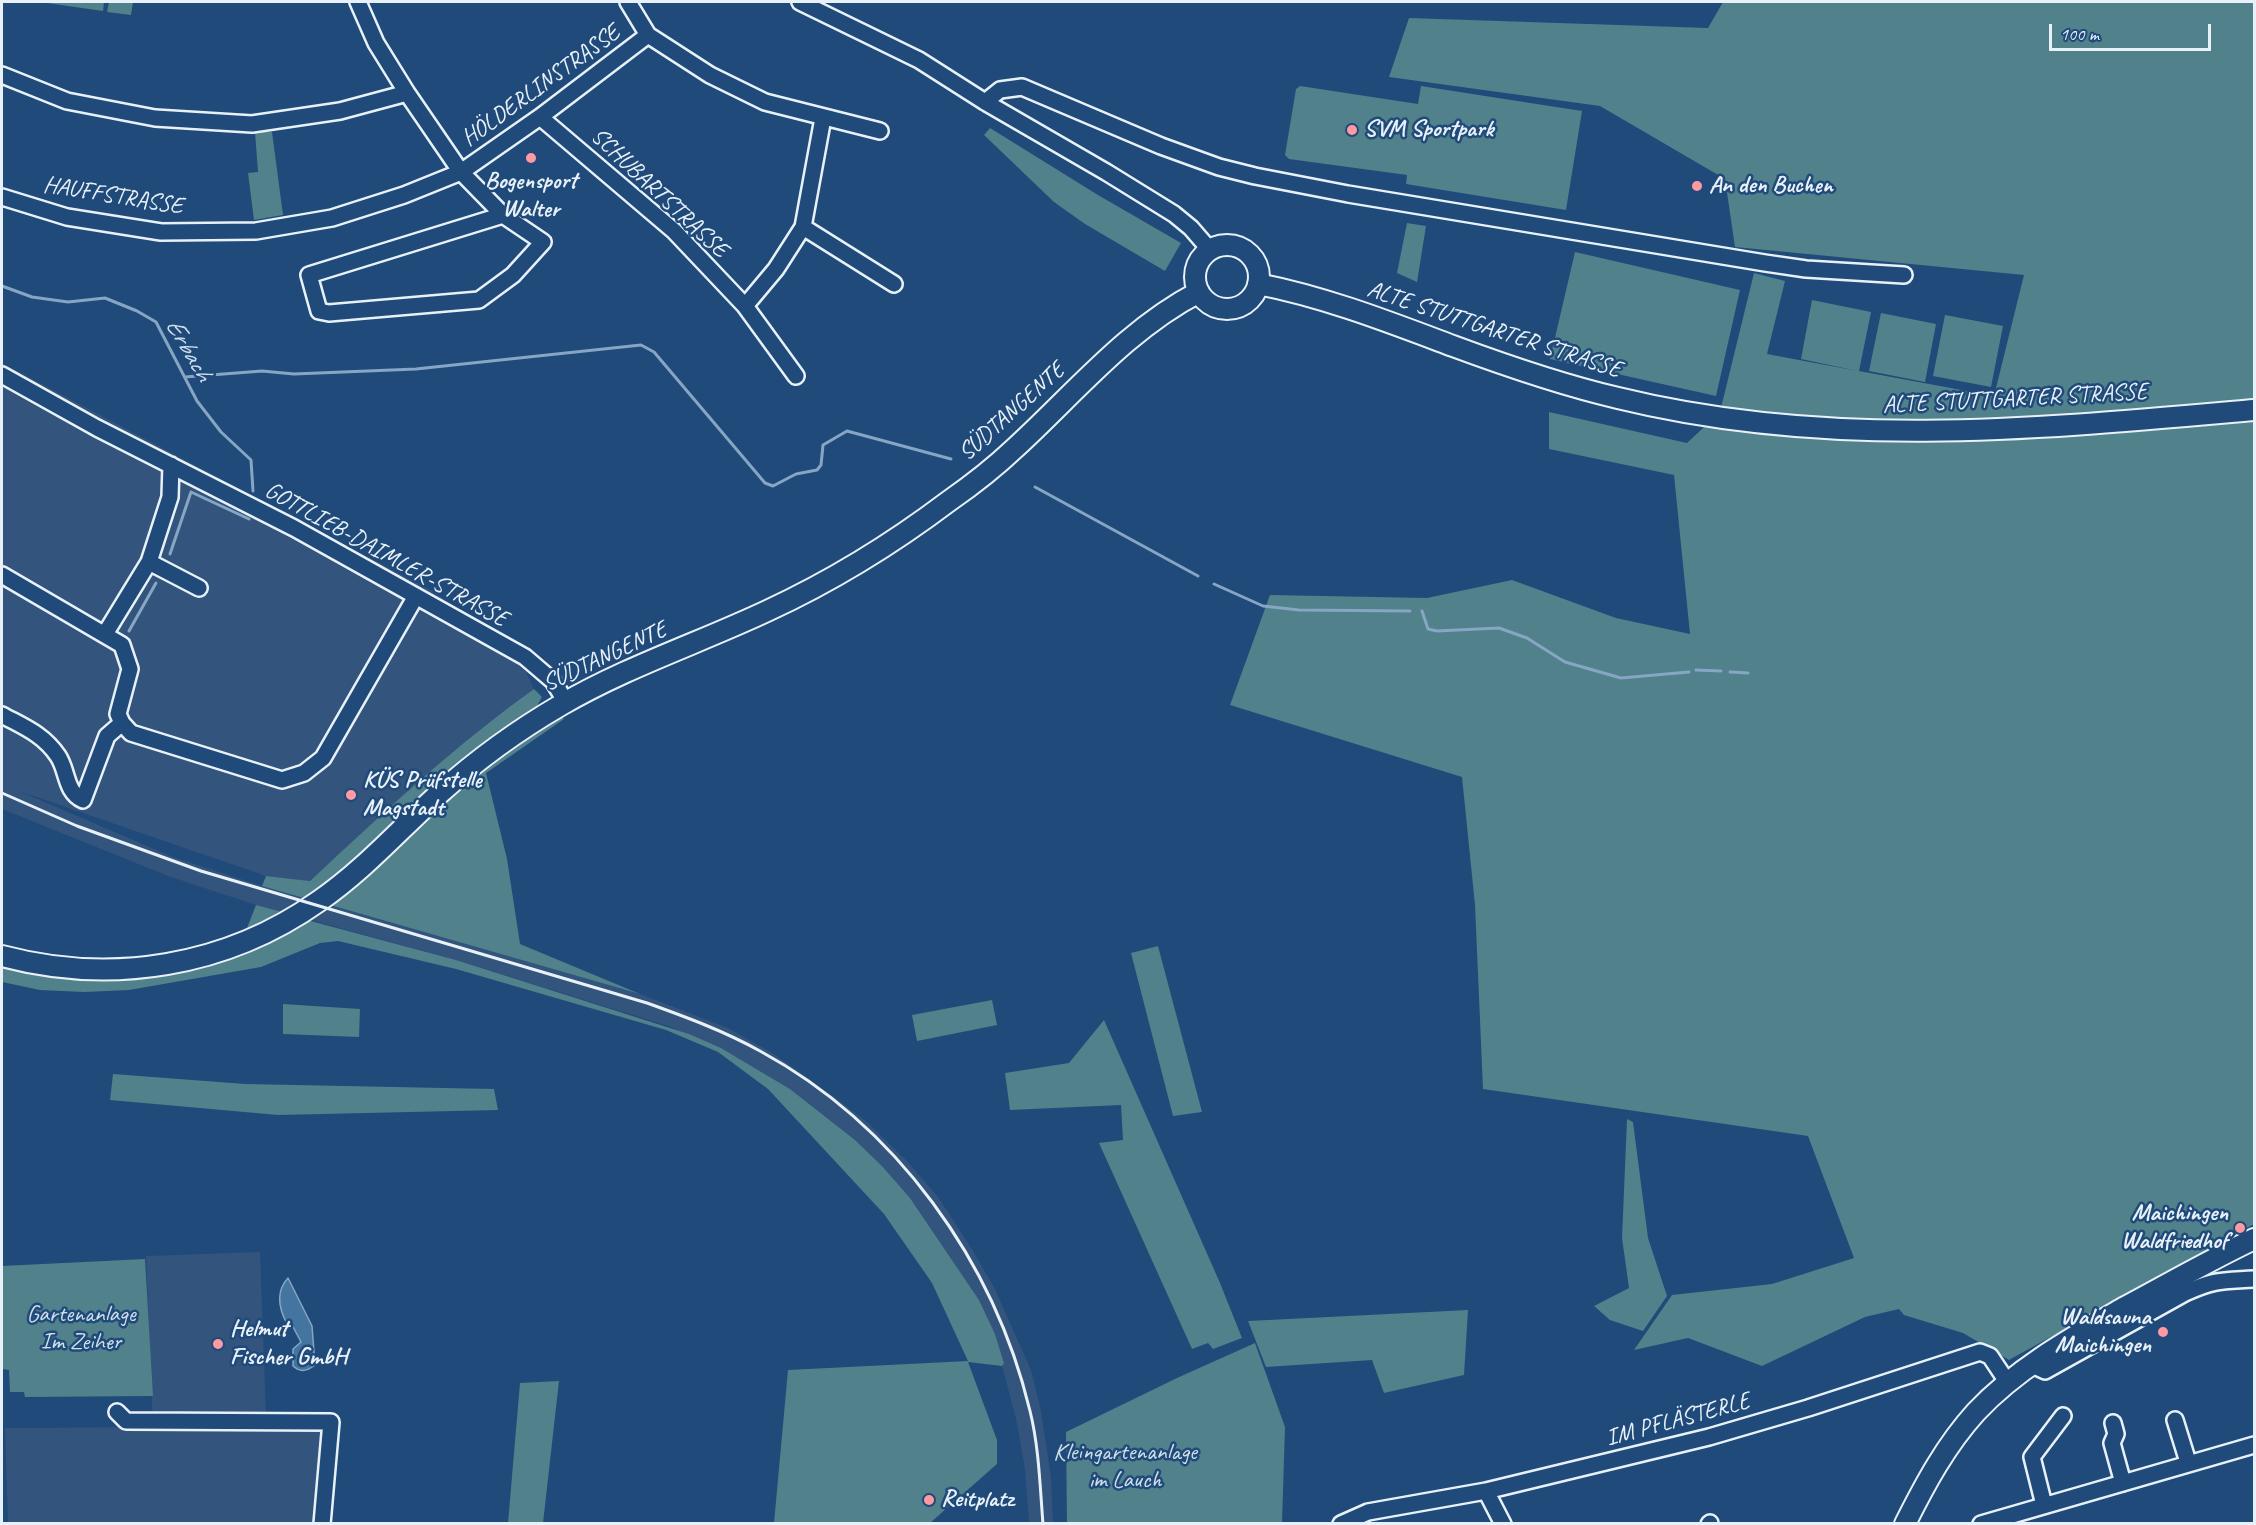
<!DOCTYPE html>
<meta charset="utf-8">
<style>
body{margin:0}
#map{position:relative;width:2256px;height:1525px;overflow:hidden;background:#1f4a7a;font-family:Caveat,sans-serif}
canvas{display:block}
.frame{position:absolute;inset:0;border:3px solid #e8f1f8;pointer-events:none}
.scale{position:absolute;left:2049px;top:24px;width:162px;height:27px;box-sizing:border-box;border:3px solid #e8f1f8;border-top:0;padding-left:8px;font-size:18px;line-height:21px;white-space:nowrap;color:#e8f1f8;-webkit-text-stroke:4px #1f4a7a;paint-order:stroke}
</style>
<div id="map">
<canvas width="2256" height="1525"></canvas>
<div class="frame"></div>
<div class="scale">100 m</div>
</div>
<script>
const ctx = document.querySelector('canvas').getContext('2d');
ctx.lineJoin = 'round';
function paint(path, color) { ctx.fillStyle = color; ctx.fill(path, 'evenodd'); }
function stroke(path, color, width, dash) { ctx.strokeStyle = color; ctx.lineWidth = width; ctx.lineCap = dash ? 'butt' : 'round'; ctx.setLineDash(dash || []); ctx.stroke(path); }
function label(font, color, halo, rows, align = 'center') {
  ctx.font = font + ' Caveat,sans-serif'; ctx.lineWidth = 5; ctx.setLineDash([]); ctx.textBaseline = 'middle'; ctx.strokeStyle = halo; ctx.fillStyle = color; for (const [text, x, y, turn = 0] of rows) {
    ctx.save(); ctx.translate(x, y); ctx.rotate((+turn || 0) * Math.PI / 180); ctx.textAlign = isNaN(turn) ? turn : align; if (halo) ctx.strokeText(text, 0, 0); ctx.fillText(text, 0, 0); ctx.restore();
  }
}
paint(new Path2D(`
 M 2,363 L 434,592 L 516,650 L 534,689 L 501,713 L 382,814 L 310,881 L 266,876 L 19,791 L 173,857 L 262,886 L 640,994 L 728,1028 L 774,1054 L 833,1096 L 867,1122 L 907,1161 L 938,1197 L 972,1249 L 995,1289 L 1031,1370 L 1041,1411 L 1051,1477 L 1053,1523 L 1029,1523 L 1025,1469 L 1016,1419 L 1002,1366 L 1004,1363 L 995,1334 L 979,1300 L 910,1198 L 882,1166 L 855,1140 L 790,1089 L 721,1048 L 668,1026 L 456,960 L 256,905 L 168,876 L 2,809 Z
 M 260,1252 L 266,1413 L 334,1415 L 330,1523 L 8,1523 L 5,1428 L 153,1427 L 146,1256 Z`), '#33547c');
paint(new Path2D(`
 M 40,2 L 104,2 L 103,11 Z
 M 109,2 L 133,2 L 131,15 L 107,12 Z
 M 1723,2 L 2254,2 L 2254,1224 L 2009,1360 L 1963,1333 L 1904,1315 L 1899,1309 L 1865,1317 L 1762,1366 L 1688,1338 L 1634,1350 L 1672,1295 L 1772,1284 L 1854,1258 L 1808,1136 L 1483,1089 L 1475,905 L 1462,777 L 1230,705 L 1270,595 L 1427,598 L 1512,580 L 1616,618 L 1690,634 L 1674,475 L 1549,449 L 1549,412 L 1687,443 L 1720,412 L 1754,273 L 1785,281 L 1767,354 L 1858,371 L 1801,359 L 1812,300 L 1871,312 L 1859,371 L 1994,396 L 2024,275 L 1735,247 L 1725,179 L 1600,106 L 1389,77 L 1409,18 L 1708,28 Z
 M 1300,86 L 1418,104 L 1421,86 L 1582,111 L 1566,210 L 1406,184 L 1407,175 L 1289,159 L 1285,155 L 1296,89 Z
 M 990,128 L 1098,195 L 1181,243 L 1165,271 L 1085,224 L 1054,202 L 984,135 Z
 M 255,132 L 272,132 L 283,215 L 254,220 L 248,173 L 258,172 Z
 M 1407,223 L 1426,226 L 1417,282 L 1397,273 Z
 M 1575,252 L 1740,290 L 1716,396 L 1550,359 Z
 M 1881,313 L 1936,324 L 1925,382 L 1869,371 Z
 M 1945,315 L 2003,326 L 1991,387 L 1933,376 Z
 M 534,689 L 542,697 L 534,711 L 484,744 L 314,901 L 262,886 L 266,876 L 310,881 C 382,814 454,746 534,689 Z
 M 560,716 L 564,719 L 486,773 L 507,859 L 520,944 L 640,994 L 330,905 L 469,776 Z
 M 256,905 L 290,914 L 236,939 L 130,964 L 2,952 L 2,944 C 61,962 129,962 190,948 C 209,944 229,935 247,928 Z
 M 307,920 L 456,960 L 689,1034 L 721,1048 L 790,1089 L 855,1140 L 882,1166 L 910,1198 L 979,1300 L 995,1334 L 1004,1363 L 1002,1366 L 968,1362 L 997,1440 L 997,1464 L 930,1523 L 774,1523 L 788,1370 L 968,1361 L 932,1283 L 884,1214 L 768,1089 L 718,1052 L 666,1030 L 456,969 L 338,941 L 320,943 L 261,967 L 129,990 L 84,992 L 40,990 L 2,982 L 2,965 L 119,978 Z
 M 1158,946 L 1202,1112 L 1173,1116 L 1131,953 Z
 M 992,1000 L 997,1025 L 917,1041 L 912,1015 Z
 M 283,1004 L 360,1009 L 359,1037 L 283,1034 Z
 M 1104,1020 L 1220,1283 L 1242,1338 L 1213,1349 L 1208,1343 L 1192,1349 L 1099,1143 L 1123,1140 L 1121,1105 L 1010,1110 L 1005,1073 L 1069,1063 Z
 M 113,1074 L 245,1084 L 494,1089 L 498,1110 L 278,1115 L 110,1100 Z
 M 1627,1119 L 1633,1122 L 1648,1238 L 1667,1296 L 1643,1331 L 1610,1320 L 1594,1306 L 1629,1288 L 1622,1238 Z
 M 145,1259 L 153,1396 L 25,1397 L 24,1392 L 10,1392 L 9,1370 L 2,1369 L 2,1266 Z
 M 1468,1310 L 1464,1375 L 1384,1393 L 1372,1360 L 1266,1367 L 1248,1321 Z
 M 1255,1343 L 1285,1427 L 1282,1523 L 1067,1523 L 1066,1432 L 1177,1378 Z
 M 559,1381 L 543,1523 L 508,1523 L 520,1383 Z`), '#51818b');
const water = new Path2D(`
 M 288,1278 L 312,1326 L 315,1365 C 307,1371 301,1373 293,1366 L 293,1349 L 301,1342 L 291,1323 L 287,1324 C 279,1309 275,1292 288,1278 Z`);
paint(water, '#4474a0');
stroke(water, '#86a6c3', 1.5);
stroke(new Path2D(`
 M 2,286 L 32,297 L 68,302 L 105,298 L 137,311 L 156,322 L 197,401 L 221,432 L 251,460 L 253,491
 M 185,377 L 262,371 L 294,374 L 416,369 L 641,345 L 654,352 L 765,483 L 773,486 L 796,474 L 817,470 L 821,465 L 823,445 L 847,431 L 951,459
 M 1035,487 L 1198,576
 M 170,554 L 191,492 L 249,519
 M 1214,584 L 1263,606 L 1299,610 L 1410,611
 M 1422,611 L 1428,629 L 1437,631 L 1499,628 L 1527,638 L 1565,662 L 1621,678 L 1689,672
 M 129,631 L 156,583
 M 1696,670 L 1721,671
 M 1730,672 L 1748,673`), '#86a6c3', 3);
const minor = new Path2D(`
 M 358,2 L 376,43 L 407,93 L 461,172 L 503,215 L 543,242 L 513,275 L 479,300 L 329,313 L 319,311 L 309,275 L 503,215
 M 628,2 L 648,35 L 710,75 L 765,102 L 880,131
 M 800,2 L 919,60 L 985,102 L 1106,172 L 1174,214 L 1191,228 L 1210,250
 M 2,75 L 67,101 L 155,118 L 252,124 L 340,111 L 407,93
 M 985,102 L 1000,90 L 1022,87 L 1161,146 L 1219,167 L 1255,176 L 1348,194 L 1765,263 L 1806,269 L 1904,275
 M 540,117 L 674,231 L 745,306 L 796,376
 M 2,197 L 67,217 L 161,232 L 256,231 L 332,218 L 404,195 L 461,172 L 540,117 L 648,35
 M 803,227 L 894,284
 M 745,306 L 776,269 L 803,227 L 823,118
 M 2,375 L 97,428 L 294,528 L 525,657 L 553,681 L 566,702
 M 149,562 L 199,588
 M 2,575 L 122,645 L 130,669 L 118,714 L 122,723 L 131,733 L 282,780 L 304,773 L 323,758 L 416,596
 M 105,634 L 149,562 L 170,497 L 171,465
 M 2,715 C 24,727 43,734 58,756 C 68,771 65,792 83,800 L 107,736 L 122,723
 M 2032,1365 L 2045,1371 L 2185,1293 C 2215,1279 2223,1281 2254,1279
 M 117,1412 L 126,1421 L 331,1422 L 322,1524
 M 2175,1420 L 2188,1462
 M 2113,1423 L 2116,1434 L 2112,1443 L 2123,1483
 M 1486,1491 L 1503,1524
 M 2044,1505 L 2032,1457 L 2063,1416
 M 1341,1524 L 1368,1512 L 1486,1491 L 1709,1437 L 1808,1408 L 1980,1352 L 1990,1356 L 2008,1383
 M 1709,1524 L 1710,1523
 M 1981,1524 L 2254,1445`);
const major = new Path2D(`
 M1195 277a32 32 0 1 1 64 0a32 32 0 1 1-64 0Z
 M 1258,284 C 1325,297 1389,322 1453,346 C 1507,366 1562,385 1618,398 C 1830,450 2040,429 2254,410
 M 2,956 C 111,985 226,967 319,901 C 364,870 400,829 441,792 C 478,759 518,730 561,705 C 626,667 699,643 767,611 C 832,581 892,544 949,501 C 972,485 995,467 1015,448 C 1074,394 1127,329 1199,292
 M 1905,1524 C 1925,1484 1946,1445 1976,1412 C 2017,1368 2073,1337 2125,1307 C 2168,1284 2210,1260 2254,1239`);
stroke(minor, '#e8f1f8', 20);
stroke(major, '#e8f1f8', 24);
stroke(minor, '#1f4a7a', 15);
stroke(major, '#1f4a7a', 20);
stroke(new Path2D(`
 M 2,793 L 77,826 L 201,871 L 647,1003 C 686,1017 724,1031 760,1051 C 896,1125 994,1261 1030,1411 C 1039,1447 1040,1487 1043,1524`), '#e8f1f8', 3);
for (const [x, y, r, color] of [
 [1352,130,6,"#ff9aa2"],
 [531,158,6,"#ff9aa2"],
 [1697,186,6,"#ff9aa2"],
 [351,795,6,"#ff9aa2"],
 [2240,1228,6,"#ff9aa2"],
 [2163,1332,6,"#ff9aa2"],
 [218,1344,6,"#ff9aa2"],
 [929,1500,6,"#ff9aa2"]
]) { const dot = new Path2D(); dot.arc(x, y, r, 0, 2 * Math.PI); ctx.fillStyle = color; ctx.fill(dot); stroke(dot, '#1f4a7a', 2); }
label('24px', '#e8f1f8', '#1f4a7a', [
 ["HÖLDERLINSTRASSE",541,86,-36],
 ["SCHUBARTSTRASSE",659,193,43],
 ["HAUFFSTRASSE",113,196,9],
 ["ALTE STUTTGARTER STRASSE",1494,330,18],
 ["ALTE STUTTGARTER STRASSE",2015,399,-3],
 ["SÜDTANGENTE",1012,412,-42],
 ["GOTTLIEB-DAIMLER-STRASSE",386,555,29],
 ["SÜDTANGENTE",605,657,-25],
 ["IM PFLÄSTERLE",1678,1420,-15]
]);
label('bold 24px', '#e8f1f8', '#1f4a7a', [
 ["SVM Sportpark",1364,130],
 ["Bogensport",531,182,"center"],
 ["Walter",531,210,"center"],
 ["An den Buchen",1709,186],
 ["KÜS Prüfstelle",363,781],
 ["Magstadt",363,809],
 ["Maichingen",2228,1214,"right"],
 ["Waldfriedhof",2228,1242,"right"],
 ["Waldsauna",2151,1318,"right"],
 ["Maichingen",2151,1346,"right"],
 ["Helmut",230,1330],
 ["Fischer GmbH",230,1358],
 ["Reitplatz",941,1500]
], 'left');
label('24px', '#d1e0e8', '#1f4a7a', [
 ["Gartenanlage",81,1315],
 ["Im Zeiher",81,1343],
 ["Kleingartenanlage",1125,1453],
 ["im Lauch",1125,1481]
]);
label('italic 26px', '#cfdeeb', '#1f4a7a', [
 ["Erbach",188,350,60]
]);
</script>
